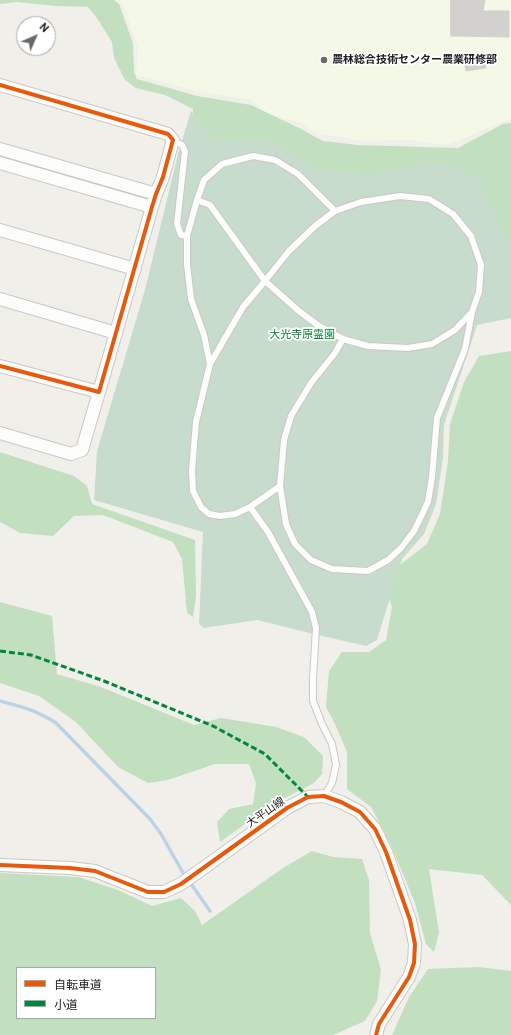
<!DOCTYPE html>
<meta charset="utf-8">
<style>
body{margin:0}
#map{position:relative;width:511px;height:1035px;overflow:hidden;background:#f0efea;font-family:Roboto,"Noto Sans JP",sans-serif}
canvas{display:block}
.legend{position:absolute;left:16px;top:967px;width:140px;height:52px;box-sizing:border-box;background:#fff;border:1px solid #a6a6a6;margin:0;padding:5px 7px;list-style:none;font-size:12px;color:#212121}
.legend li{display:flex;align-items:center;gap:8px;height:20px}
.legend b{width:20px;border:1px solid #a6a6a6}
.north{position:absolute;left:16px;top:16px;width:40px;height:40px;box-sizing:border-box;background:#fff;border:1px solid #a6a6a6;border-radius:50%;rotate:45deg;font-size:11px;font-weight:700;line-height:16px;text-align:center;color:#212121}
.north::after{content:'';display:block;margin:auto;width:14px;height:18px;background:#696967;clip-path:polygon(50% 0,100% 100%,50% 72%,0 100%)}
</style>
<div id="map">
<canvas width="511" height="1035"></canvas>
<ul class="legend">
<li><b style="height:5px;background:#e8590c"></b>自転車道</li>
<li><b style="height:5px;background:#00873e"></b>小道</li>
</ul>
<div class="north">N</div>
</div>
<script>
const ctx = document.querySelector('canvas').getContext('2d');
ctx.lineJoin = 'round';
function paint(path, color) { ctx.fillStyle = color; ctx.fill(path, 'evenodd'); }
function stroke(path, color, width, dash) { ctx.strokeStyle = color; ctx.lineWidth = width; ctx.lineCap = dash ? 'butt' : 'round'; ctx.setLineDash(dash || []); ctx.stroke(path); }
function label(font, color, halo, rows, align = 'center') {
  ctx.font = font + ' Roboto,"Noto Sans JP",sans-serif'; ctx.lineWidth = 3.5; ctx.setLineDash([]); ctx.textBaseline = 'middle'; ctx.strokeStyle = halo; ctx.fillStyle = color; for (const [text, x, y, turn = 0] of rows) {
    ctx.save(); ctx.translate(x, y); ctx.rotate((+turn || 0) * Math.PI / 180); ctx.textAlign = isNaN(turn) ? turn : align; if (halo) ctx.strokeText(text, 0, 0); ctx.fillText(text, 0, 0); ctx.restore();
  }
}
paint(new Path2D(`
 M 121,0 L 511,0 L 511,119 L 446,145 L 409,140 L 366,141 L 319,134 L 300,123 L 265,113 L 252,100 L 200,92 L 136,75 L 138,46 Z`), '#f4f8e7');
paint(new Path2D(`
 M 0,0 L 114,0 L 119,4 L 133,43 L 134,72 L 137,79 L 197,96 L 251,105 L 297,127 L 323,141 L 357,145 L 458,148 L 503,124 L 511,123 L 511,265 L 207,166 L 192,126 L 193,109 L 165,95 L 136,88 L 125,80 L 114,58 L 112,42 L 97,18 L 88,7 L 56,6 L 17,2 L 0,4 Z
 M 511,351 L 511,905 L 482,875 L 429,869 L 439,933 L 434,952 L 426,944 L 415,903 L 391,845 L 371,807 L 347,789 L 347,752 L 335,724 L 326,707 L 329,671 L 342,652 L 369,652 L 386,640 L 392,607 L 385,588 L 392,571 L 427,544 L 440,514 L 448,461 L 450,424 L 464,382 L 479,356 Z
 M 0,452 L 74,476 L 87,486 L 92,504 L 195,540 L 196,596 L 193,617 L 187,613 L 182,559 L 173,542 L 103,515 L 74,516 L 53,536 L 20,533 L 0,522 Z
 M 0,602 L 52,616 L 57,674 L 101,687 L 194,725 L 221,718 L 276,727 L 304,737 L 323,756 L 322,774 L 314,783 L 270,806 L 220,842 L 217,822 L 229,809 L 253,804 L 256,783 L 249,764 L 215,764 L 168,780 L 148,783 L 118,767 L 76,722 L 39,696 L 0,683 Z
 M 312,851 L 333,857 L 362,859 L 369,880 L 370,933 L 381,970 L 377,1001 L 365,1021 L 333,1035 L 0,1035 L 0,873 L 78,877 L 118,890 L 152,906 L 181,898 L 195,911 L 202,925 L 283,868 ZM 17,968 L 155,968 L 155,1018 L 17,1018 Z
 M 479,967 L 511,971 L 511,1035 L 392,1035 L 409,997 L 428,969 Z`), '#c2e0bf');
paint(new Path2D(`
 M 191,111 L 213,141 L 272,140 L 319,170 L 374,175 L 432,161 L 477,177 L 511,247 L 511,318 L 477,325 L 444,425 L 443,458 L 436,504 L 424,534 L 402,559 L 377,640 L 366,646 L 309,633 L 257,620 L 204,628 L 199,624 L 203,532 L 94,500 L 97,451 L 145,290 L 178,154 Z`), '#c8dcce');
stroke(new Path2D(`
 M 0,701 C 23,707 36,710 56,723 L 150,819 L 161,834 L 182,871 L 210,911`), '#bdd2e4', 3.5);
const building = new Path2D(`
 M 451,0 L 485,0 L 483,11 L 509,11 L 509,37 L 451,36 Z
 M 484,55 L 486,68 L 466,71 L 464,59 Z`);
paint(building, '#d2d1cd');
stroke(building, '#d3d1cb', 1);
const service = new Path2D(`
 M 173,140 L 182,145 L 185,151 L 177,224 L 181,235 L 187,236 L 197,200 L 210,205 L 265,281 L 300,312 L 319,326 L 343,339 L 368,346 L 408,348 L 432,344 L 455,330 L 472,312 L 479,292 L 481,265 L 471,236 L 453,214 L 429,199 L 400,196 L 361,202 L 335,211 L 315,226 L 289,251 L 265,281 L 243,307 L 210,364 L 196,422 L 192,471 L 193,491 L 201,507 L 209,514 L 220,516 L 235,514 L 250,507
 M 197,200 L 204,180 L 222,164 L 253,156 L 275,160 L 298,174 L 335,211
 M 187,236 L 187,264 L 191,299 L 204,335 L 210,364
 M 280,486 L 286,524 L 295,544 L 311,560 L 332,569 L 368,571 L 388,560 L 401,548 L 414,531 L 428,502 L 432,477 L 437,418 L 465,349 L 472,312
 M 324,796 L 332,783 L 336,765 L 332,744 L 322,724 L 313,701 L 313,679 L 316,628 L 312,612 L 268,532 L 250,507 L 280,486 L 284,440 L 291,416 L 311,383 L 335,353 L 343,339`);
const minor = new Path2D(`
 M 0,85 L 168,134 L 173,140 L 163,177 L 156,194 L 152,207 L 99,392 L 0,366
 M 0,149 L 156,194
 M 0,163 L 152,207
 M 0,230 L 135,269
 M 0,299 L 116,333
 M 0,433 L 71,454 L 82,450 L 99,392
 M 0,865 L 70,868 L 95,871 L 148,892 L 164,892 L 181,884 L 287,808 L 308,797 L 324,796 L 341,802 L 360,812 L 375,829 L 386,852 L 410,920 L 415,944 L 414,963 L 409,977 L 379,1024 L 376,1035`);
stroke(service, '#c8c8c6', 8);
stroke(minor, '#c8c8c6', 14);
stroke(service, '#fdfdfc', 6);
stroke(minor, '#fdfdfc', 12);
stroke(new Path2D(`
 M 0,651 L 31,655 L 104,681 L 213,726 L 265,754 L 308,797`), '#00873e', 3, [6, 3]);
stroke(new Path2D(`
 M 0,85 L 168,134 L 173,140 L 163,177 L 156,194 L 152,207 L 99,392 L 0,366
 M 0,865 L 70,868 L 95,871 L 148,892 L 164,892 L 181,884 L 287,808 L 308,797 L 324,796 L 341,802 L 360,812 L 375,829 L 386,852 L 410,920 L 415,944 L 414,963 L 409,977 L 379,1024 L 376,1035`), '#e8590c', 4);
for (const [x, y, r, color] of [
 [324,60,4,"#696967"]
]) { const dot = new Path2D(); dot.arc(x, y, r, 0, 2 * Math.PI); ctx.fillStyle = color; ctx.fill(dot); stroke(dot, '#fff', 1.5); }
label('bold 11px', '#212121', '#fff', [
 ["農林総合技術センター農業研修部",332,60]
], 'left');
label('11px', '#078833', '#fff', [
 ["大光寺原霊園",302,335]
]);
label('11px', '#212121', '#fff', [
 ["大平山線",266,813,-35]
]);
</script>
